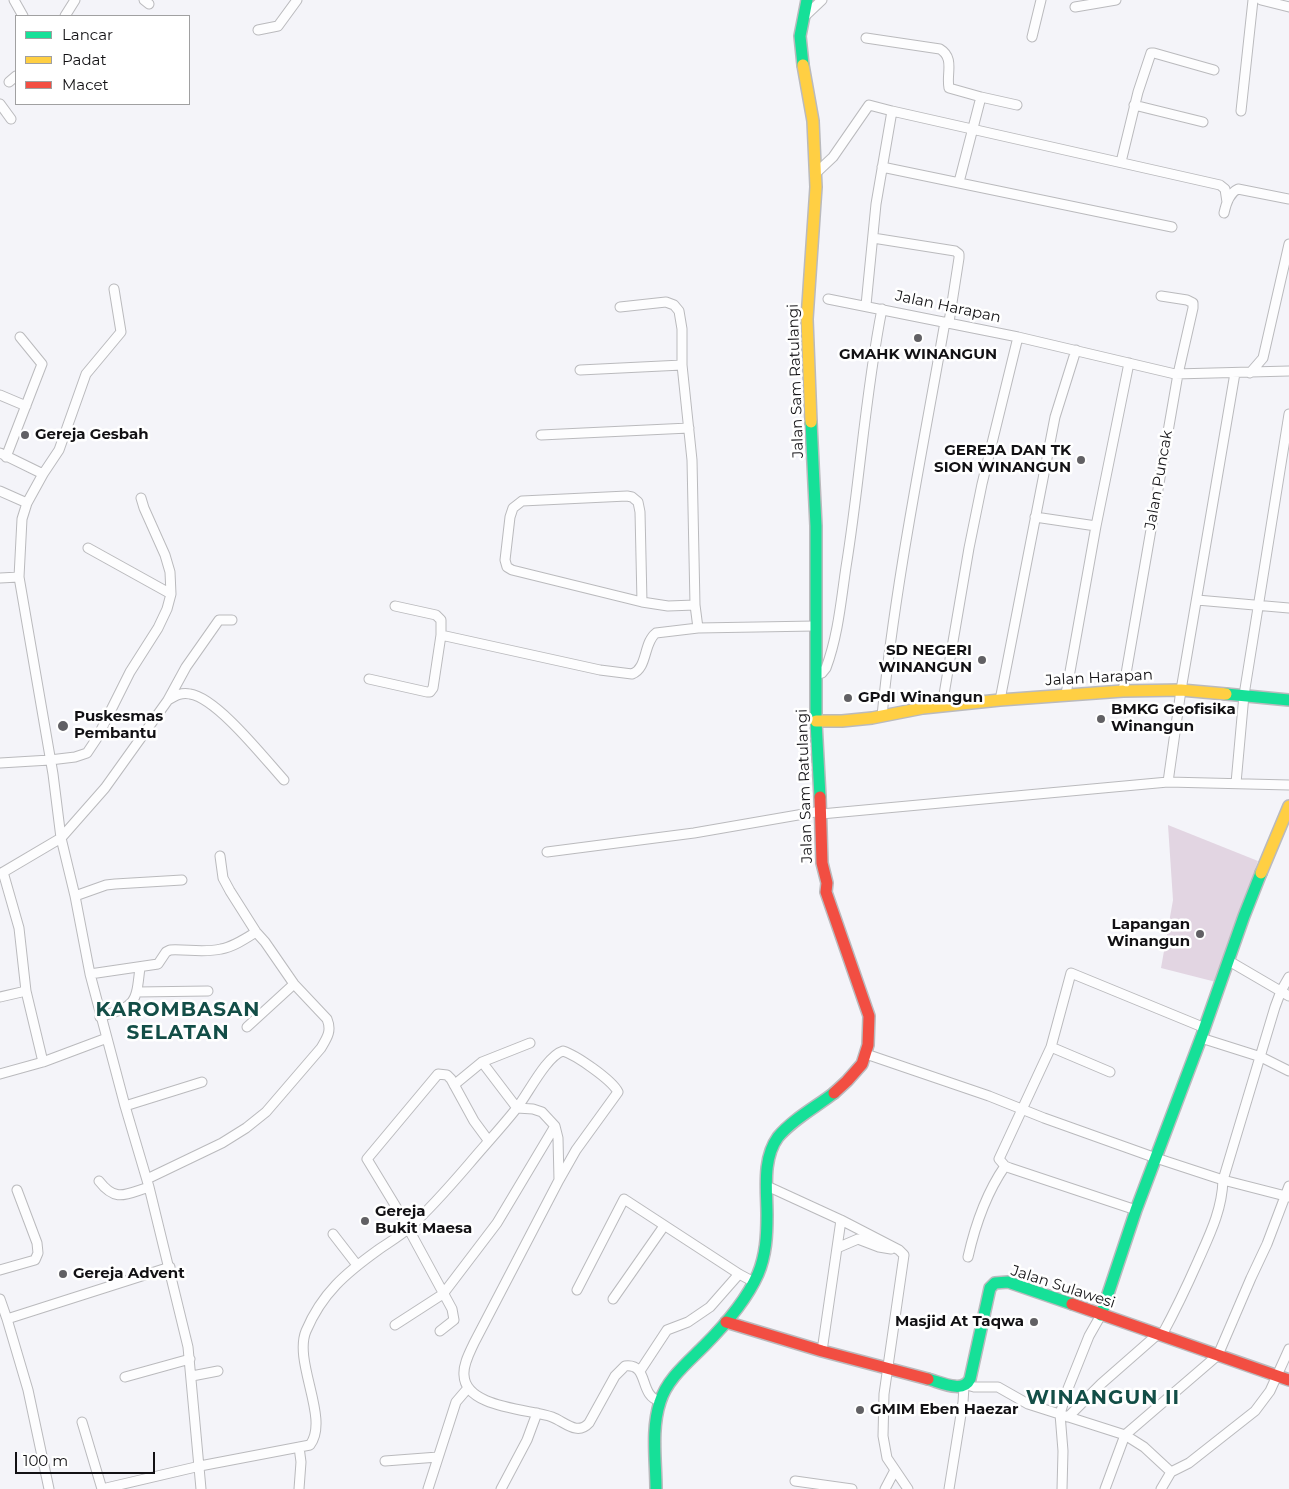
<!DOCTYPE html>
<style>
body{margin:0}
#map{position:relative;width:1289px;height:1489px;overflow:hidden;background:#f4f4f9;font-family:Montserrat,sans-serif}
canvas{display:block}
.legend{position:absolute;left:15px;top:15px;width:175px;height:90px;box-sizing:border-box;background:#fff;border:1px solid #a0a0a1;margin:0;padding:6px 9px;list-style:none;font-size:15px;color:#121114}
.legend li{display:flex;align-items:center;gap:10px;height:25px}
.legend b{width:25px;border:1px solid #a0a0a1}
.scale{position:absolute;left:15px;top:1452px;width:140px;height:22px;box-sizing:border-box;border:2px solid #121114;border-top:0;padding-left:6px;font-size:15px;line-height:18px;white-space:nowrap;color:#121114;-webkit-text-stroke:4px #fff;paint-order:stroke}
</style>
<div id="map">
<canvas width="1289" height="1489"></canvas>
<ul class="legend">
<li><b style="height:6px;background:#16e098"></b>Lancar</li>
<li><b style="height:6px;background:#ffcf43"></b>Padat</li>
<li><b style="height:6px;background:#f24e42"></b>Macet</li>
</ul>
<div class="scale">100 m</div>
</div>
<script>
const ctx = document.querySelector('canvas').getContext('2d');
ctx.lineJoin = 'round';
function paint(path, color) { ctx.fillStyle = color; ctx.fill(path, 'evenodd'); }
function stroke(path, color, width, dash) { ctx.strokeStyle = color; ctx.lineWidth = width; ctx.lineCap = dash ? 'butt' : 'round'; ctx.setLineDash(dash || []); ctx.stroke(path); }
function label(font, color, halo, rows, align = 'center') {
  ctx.font = font + ' Montserrat,sans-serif'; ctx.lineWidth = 5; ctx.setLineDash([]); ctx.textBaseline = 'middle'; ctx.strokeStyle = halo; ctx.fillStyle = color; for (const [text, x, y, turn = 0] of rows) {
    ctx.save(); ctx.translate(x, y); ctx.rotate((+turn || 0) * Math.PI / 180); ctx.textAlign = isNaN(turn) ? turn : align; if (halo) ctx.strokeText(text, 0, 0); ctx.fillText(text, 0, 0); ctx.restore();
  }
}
paint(new Path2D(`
 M 1168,825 L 1258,861 L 1216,982 L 1161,968 L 1173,900 Z`), '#e2d5e2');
const street = new Path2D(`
 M 14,0 L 23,16
 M 144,0 L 149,4
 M 1261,0 L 1289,7
 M 1075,7 L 1116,0
 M 65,16 L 75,0
 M 804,17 L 822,0
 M 258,30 L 278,26 L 297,0
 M 1032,37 L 1041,0
 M 866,38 L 940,49 C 955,58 946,74 949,88 L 981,97
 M 9,82 L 16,76
 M 0,104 L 11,119
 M 1134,105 L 1203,122
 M 1241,111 L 1253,0
 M 1121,162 L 1138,92 L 1151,53 L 1154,53 L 1214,70
 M 882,167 L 1172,227
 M 816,173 L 833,157 L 869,105 L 892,111
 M 959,182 L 981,97 L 1017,105
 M 1224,213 C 1226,204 1229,193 1238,189 L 1289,199
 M 873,238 L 955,251 L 959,254 L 959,258 L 949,322
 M 114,289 L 121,332 L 86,374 L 59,450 L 43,474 L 27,503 L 22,519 L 19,577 L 53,774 L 61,838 L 75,896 L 90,974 L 125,1106 L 149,1187 L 188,1347 L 201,1489
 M 828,299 L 1018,337 L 1175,374 L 1289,371
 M 866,305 L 876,204 L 892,111 L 1220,185 L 1225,189 L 1227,202
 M 620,307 L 666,302 L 674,305 L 679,311 L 682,329 L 682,365 L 692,460 L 695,605 L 698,628
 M 580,370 L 682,365
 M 1250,373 L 1263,358 L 1289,244
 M 0,395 L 26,406
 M 541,435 L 689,428
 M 0,453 L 43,474
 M 6,457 L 42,364 L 20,337
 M 0,491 L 27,503
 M 1035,517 L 1096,526
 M 88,548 L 171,594
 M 0,578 L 19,577
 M 1197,600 L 1289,608
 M 642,602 L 512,570 L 507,567 L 505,560 L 510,517 L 513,508 L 522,501 L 627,496 L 632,497 L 638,502 L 640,512 L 642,602 L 668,606 L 695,605
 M 441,635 L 600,670 L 632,674 C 648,668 643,643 656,633 L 698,628 L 815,626
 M 816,675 L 822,673 L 826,668 C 838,636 841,601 846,567 C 860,481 865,394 882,309
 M 369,679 L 427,692 L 430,692 L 433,688 L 441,635 L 441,620 L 436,615 L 395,606
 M 1123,691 L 1178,374 L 1193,308 L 1193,303 L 1187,300 L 1161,296
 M 1066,694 L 1096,526 L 1129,363
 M 168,700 L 186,667 L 219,620 L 232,620
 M 1000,700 L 1055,417 L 1076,350
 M 942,706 L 969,548 L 982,484 L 1018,337
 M 882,716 C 895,584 922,453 945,322
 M 0,763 L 50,760 L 75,757 L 87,753 L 97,738 L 130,672 L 158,628 L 167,609 L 171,594 L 170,572 L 165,555 L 144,508 L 141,498
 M 1168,782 L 1181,690 L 1235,373
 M 1236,783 L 1244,695 L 1289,414
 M 821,814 L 1168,782 L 1289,785
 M 547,852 L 694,833 L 821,811
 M 3,872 L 19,928 L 26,991 L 43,1062
 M 0,874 L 61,838 L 105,788 L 168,700 C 175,696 181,692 190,694 C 217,698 264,758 284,780
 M 75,896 L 106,885 L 115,884 L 182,880
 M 1229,961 L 1289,996
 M 90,974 L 158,964 L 166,952 L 170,950 C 186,949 204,953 221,949 C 233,947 245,939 256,932
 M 137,992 L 208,991
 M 0,997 L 26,991
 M 100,1017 C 136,1005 136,1005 140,967
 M 247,1027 L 294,984
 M 1201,1038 L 1261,1057 L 1289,1071
 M 1051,1047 L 1071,973 L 1205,1028
 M 866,1054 L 989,1096 L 1044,1118 L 1156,1158 L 1223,1180 L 1289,1197
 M 482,1062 L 517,1108
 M 1110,1072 L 1051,1047 L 999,1159 L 1005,1166 L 1010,1168 L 1136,1210
 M 0,1074 L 43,1062 L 107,1038
 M 454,1085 L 482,1062 L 530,1043
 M 125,1106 L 202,1082
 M 517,1108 L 533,1109 L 542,1112 L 555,1126 L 558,1138 L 559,1180 L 474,1343 C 470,1352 463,1364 464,1375 C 465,1408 529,1409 552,1417 C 565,1422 577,1436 589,1423 L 615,1376 L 625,1366 C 650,1363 638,1396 660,1401
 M 147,1179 L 222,1143 L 246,1128 L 266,1112 L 321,1048 C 327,1038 332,1031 327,1019 L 294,984 L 265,942 L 256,932 L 230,891 L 223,878 L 220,856
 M 99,1181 C 116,1203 126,1194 149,1187
 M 767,1186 L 841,1220 L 899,1250 L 904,1255 L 884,1394 L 883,1436 L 887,1458 L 908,1489
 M 333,1234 L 357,1265
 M 837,1248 L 858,1239 L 879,1247 L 891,1249
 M 968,1257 C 975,1226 987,1192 1005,1166
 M 0,1270 L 35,1260 L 38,1253 L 37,1243 L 17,1190
 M 577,1290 L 624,1199 L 739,1274 L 754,1282
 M 0,1299 L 7,1319
 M 613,1299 L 664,1226
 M 395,1325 L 443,1294 L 497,1223 L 555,1126
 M 440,1331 L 454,1320 L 452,1309 L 401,1215 L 367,1159 L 438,1074 L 447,1075 L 451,1079 L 474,1121 L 488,1140
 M 1162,1335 C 1175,1311 1187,1286 1198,1261 C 1210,1234 1222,1210 1223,1180 L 1275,1007 L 1281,991 L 1289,977
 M 822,1351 L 841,1220
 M 640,1371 L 667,1330 L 688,1322 L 710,1307 L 739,1274
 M 192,1376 L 218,1371
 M 125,1377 L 190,1359
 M 967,1385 L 974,1387 L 998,1387 L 1028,1404 L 1125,1435 L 1144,1447 L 1171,1472
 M 1068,1417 L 1101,1384 L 1158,1334
 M 82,1422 L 102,1489
 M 299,1447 L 301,1462 L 299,1489
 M 385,1461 L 438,1457
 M 795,1481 L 852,1489
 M 49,1489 L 28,1390 L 7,1319 L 170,1267
 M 102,1489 L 200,1466 L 310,1445 C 330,1419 293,1362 306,1331 C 322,1293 346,1273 378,1250 C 388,1243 400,1236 409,1228 C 429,1210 451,1185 469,1164 C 484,1146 501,1128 516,1109 C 527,1096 546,1056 563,1051 C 576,1055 612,1080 618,1092 L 576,1150 L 559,1180
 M 428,1489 L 456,1402 L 468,1388
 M 501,1489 L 527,1440 L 537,1413
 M 885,1489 L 895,1470
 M 949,1489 L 963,1402 L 964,1387
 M 1062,1489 L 1063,1451 L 1060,1414 L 1067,1391 L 1089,1336 L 1101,1315
 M 1105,1489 L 1125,1435 L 1218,1355 L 1251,1278 L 1267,1244 L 1289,1186
 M 1161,1489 L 1171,1472 L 1189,1463 L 1255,1411 L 1270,1391 L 1289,1349`);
const fast = new Path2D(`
 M 803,65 L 800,36 L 807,0
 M 811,422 L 816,526 L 816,721 L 820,797
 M 1226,694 L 1289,700
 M 1101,1315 L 1136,1210 L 1201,1038 L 1244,916 L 1261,873
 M 928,1379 C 940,1382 963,1394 970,1379 L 990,1288 L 995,1283 L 1008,1282 L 1072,1304
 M 656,1489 C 656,1461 651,1429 660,1402 C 667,1379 687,1363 704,1346 C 725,1325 746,1301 758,1274 C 766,1255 767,1235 767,1215 C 767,1190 762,1159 778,1137 C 793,1119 816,1107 834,1093`);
const slow = new Path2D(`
 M 803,65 L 813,121 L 816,187 L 807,319 L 811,422
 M 816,721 L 842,721 L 872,718 L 923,708 L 1000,700 L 1123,691 L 1181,690 L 1226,694
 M 1261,873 L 1289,806`);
const jam = new Path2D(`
 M 820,797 L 822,863 L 827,883 L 826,892 L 869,1016 L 868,1045 L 862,1064 L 847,1081 L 834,1093
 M 1072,1304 L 1289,1380
 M 726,1322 L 822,1351 L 928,1379`);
stroke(street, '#bababd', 11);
stroke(fast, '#bababd', 14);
stroke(slow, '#bababd', 14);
stroke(jam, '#bababd', 14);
stroke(street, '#fdfdfe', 9);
stroke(fast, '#16e098', 11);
stroke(slow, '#ffcf43', 11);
stroke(jam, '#f24e42', 11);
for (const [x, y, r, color] of [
 [918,338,5,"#616064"],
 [25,435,5,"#616064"],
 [1081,460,5,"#616064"],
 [982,660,5,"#616064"],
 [848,698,5,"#616064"],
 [1101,719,5,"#616064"],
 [63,726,6,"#616064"],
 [1200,934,5,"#616064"],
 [365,1221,5,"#616064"],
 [63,1274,5,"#616064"],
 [1034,1322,5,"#616064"],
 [860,1410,5,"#616064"]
]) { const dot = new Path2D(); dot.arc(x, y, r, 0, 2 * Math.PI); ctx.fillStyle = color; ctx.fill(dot); stroke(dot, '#fff', 2); }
label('15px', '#121114', '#fff', [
 ["Jalan Harapan",948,307,12],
 ["Jalan Sam Ratulangi",796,381,-92],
 ["Jalan Puncak",1159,480,-80],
 ["Jalan Harapan",1099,678,-3],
 ["Jalan Sam Ratulangi",805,786,-92],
 ["Jalan Sulawesi",1063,1287,18]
]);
label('bold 15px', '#121114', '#fff', [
 ["GMAHK WINANGUN",918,355,"center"],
 ["Gereja Gesbah",35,435],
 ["GEREJA DAN TK",1071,451,"right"],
 ["SION WINANGUN",1071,468,"right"],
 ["SD NEGERI",972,651,"right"],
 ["WINANGUN",972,668,"right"],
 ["GPdI Winangun",858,698],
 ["BMKG Geofisika",1111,710],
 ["Winangun",1111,727],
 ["Puskesmas",74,717],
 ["Pembantu",74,734],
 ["Lapangan",1190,925,"right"],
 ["Winangun",1190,942,"right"],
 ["Gereja",375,1212],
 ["Bukit Maesa",375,1229],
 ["Gereja Advent",73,1274],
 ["Masjid At Taqwa",1024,1322,"right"],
 ["GMIM Eben Haezar",870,1410]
], 'left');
ctx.letterSpacing = '1px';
label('bold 20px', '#134e47', '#fff', [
 ["KAROMBASAN",178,1010],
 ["SELATAN",178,1033],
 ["WINANGUN II",1103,1398]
]);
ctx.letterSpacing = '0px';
</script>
